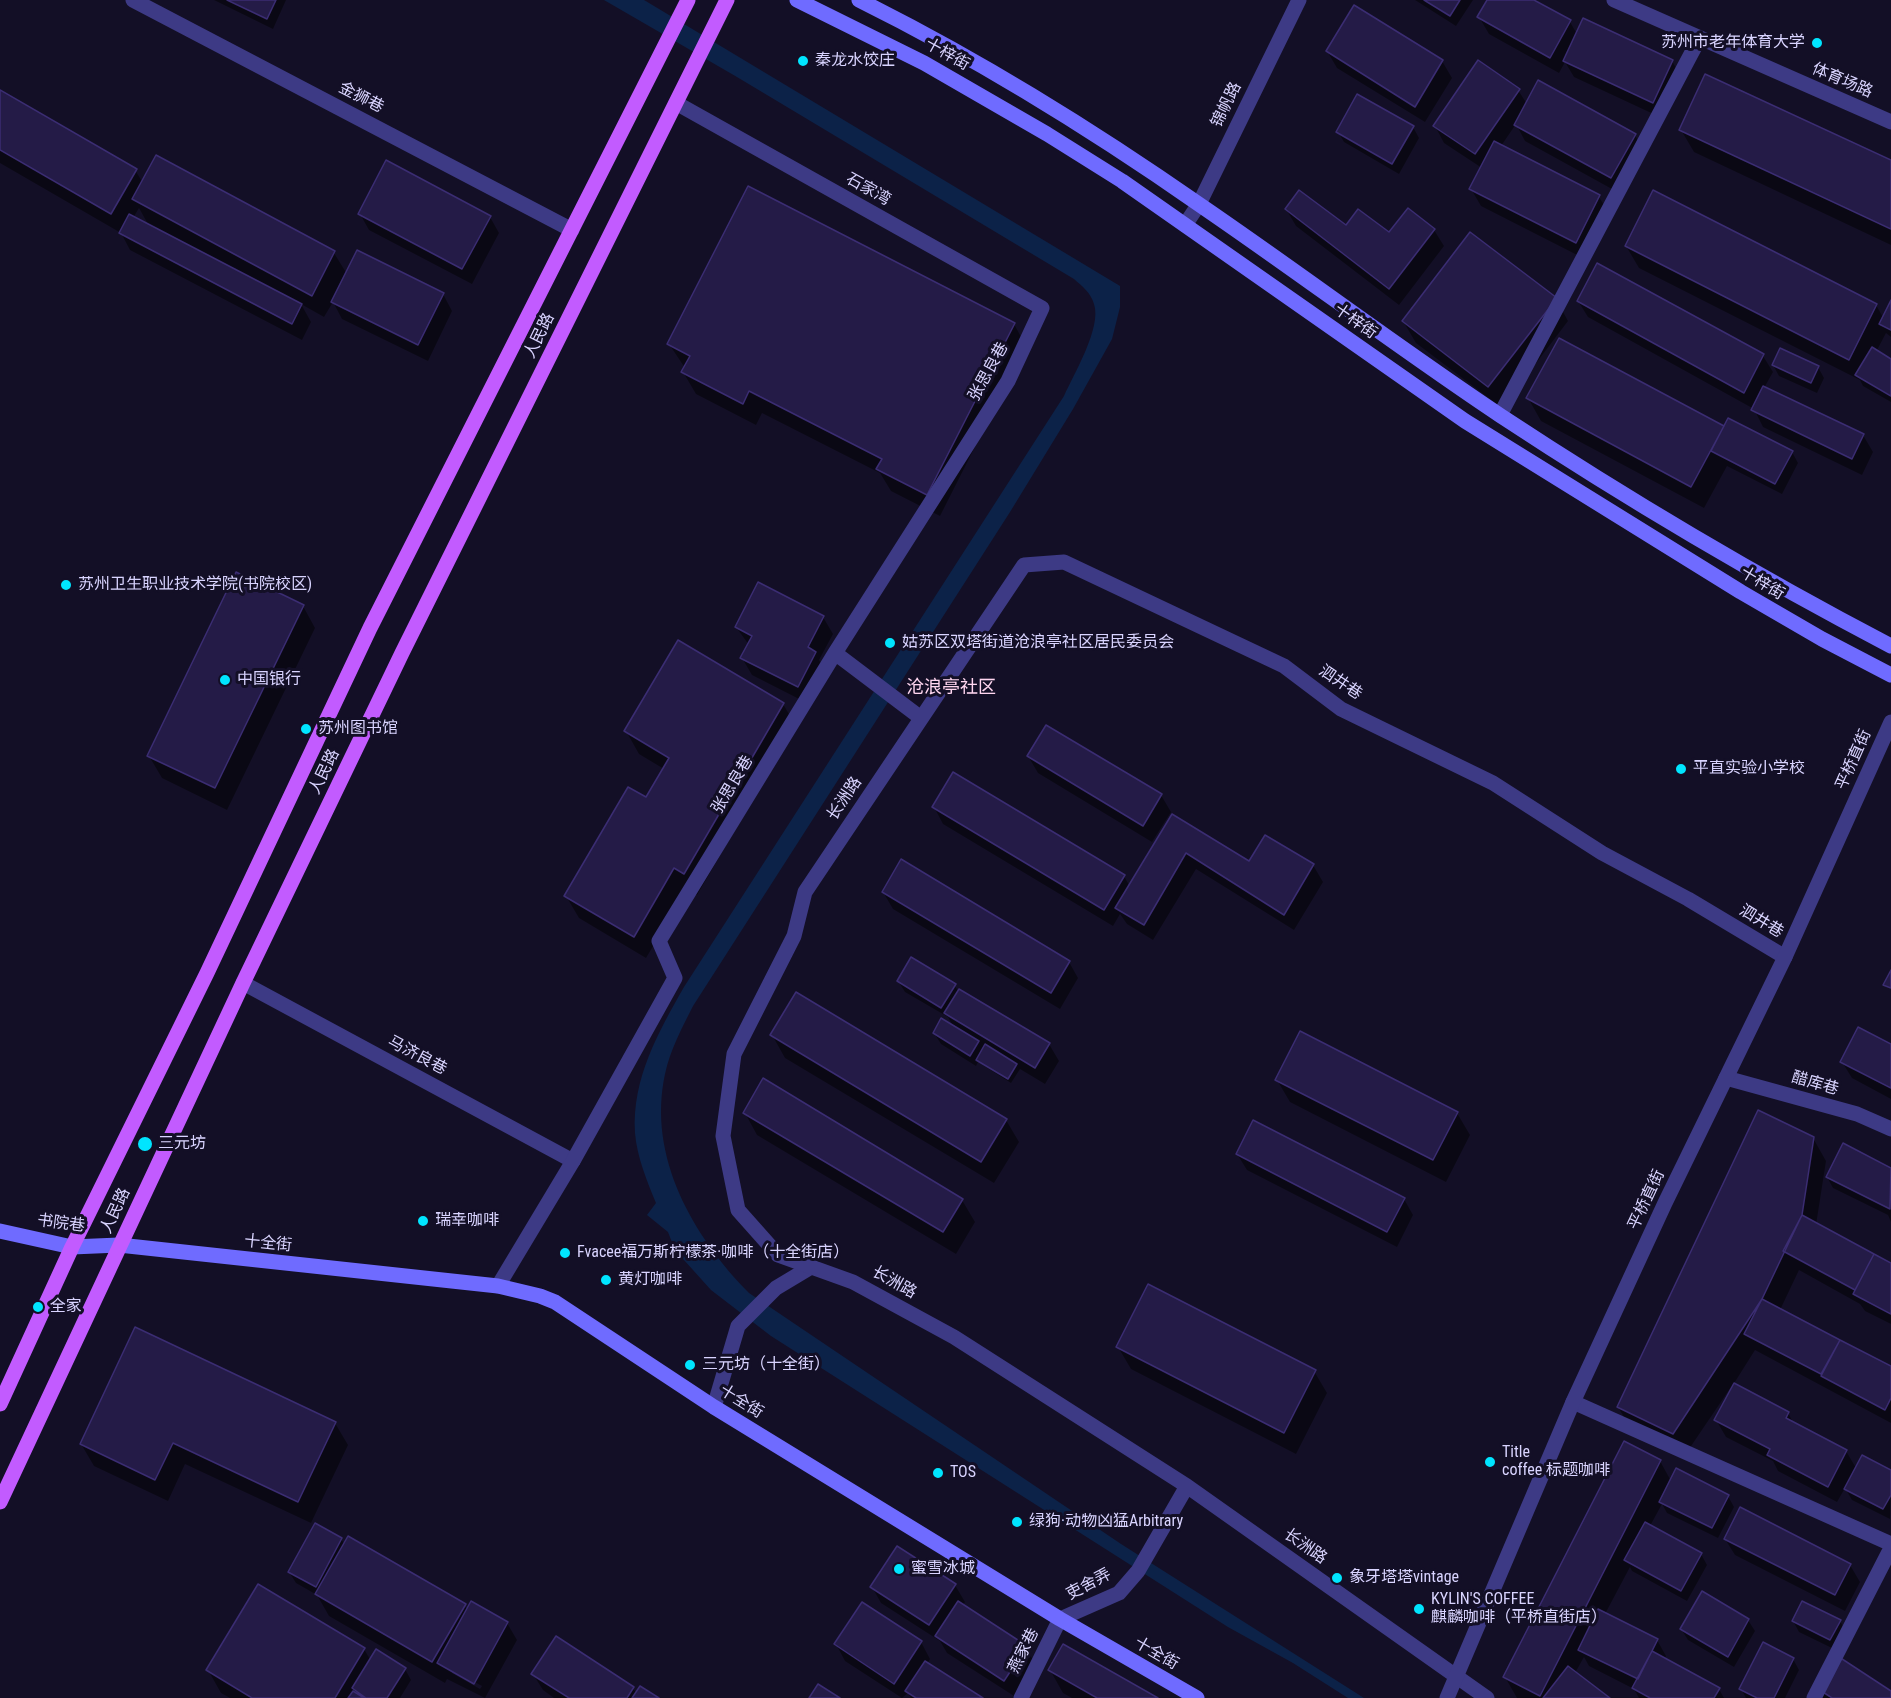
<!DOCTYPE html>
<meta charset="utf-8">
<style>
body{margin:0}
canvas{display:block;background:#130f26}
</style>
<canvas width="1891" height="1698"></canvas>
<script>
const ctx = document.querySelector('canvas').getContext('2d');
ctx.lineJoin = 'round';
function paint(path, color) { ctx.fillStyle = color; ctx.fill(path, 'evenodd'); }
function stroke(path, color, width, dash) { ctx.strokeStyle = color; ctx.lineWidth = width; ctx.lineCap = dash ? 'butt' : 'round'; ctx.setLineDash(dash || []); ctx.stroke(path); }
function label(font, color, halo, rows, align = 'center') {
  ctx.font = font + ' "Roboto Condensed","Noto Sans SC",sans-serif'; ctx.lineWidth = 6; ctx.setLineDash([]); ctx.textBaseline = 'middle'; ctx.strokeStyle = halo; ctx.fillStyle = color; for (const [text, x, y, turn = 0] of rows) {
    ctx.save(); ctx.translate(x, y); ctx.rotate((+turn || 0) * Math.PI / 180); ctx.textAlign = isNaN(turn) ? turn : align; if (halo) ctx.strokeText(text, 0, 0); ctx.fillText(text, 0, 0); ctx.restore();
  }
}
paint(new Path2D(`
 M 604,0 L 644,0 L 1120,286 L 1120,307 L 1112,339 L 1073,409 L 1010,512 L 693,1006 C 682,1028 670,1050 665,1074 C 647,1157 693,1236 749,1293 L 1121,1544 L 1364,1698 L 1348,1698 L 1293,1663 L 1228,1627 L 771,1336 L 711,1290 L 675,1250 L 668,1232 L 647,1215 L 656,1203 C 647,1181 637,1157 635,1133 C 632,1078 658,1033 684,987 L 1064,396 C 1074,374 1102,327 1094,304 C 1091,293 1082,286 1074,279 L 737,77 Z`), '#0c2248');
paint(new Path2D(`
 M 214,0 L 286,0 L 273,29 Z
 M 1415,0 L 1473,0 L 1456,26 Z
 M 1489,0 L 1531,0 L 1570,22 L 1577,34 L 1672,61 L 1681,77 L 1662,118 L 1574,77 L 1565,62 L 1559,73 L 1489,34 L 1479,17 Z
 M 1355,7 L 1442,61 L 1452,78 L 1425,122 L 1337,68 L 1327,51 Z
 M 1518,90 L 1527,104 L 1635,135 L 1644,152 L 1621,194 L 1525,141 L 1516,124 L 1501,146 L 1599,197 L 1609,213 L 1585,259 L 1481,206 L 1471,189 L 1482,168 L 1444,143 L 1435,126 Z
 M 0,92 L 135,170 L 143,183 L 157,157 L 334,253 L 347,274 L 443,294 L 452,311 L 428,361 L 342,319 L 333,302 L 324,317 L 301,304 L 311,322 L 302,340 L 130,250 L 121,233 L 0,163 ZM 139,208 L 149,226 L 133,218 Z
 M 1413,127 L 1419,138 L 1399,174 L 1344,142 L 1338,132 Z
 M 1681,130 L 1891,162 L 1891,245 L 1694,152 Z
 M 1286,209 L 1346,227 L 1389,234 L 1408,210 L 1434,230 L 1444,246 L 1399,305 L 1296,226 Z
 M 360,214 L 490,217 L 499,233 L 472,284 L 369,230 Z
 M 1626,246 L 1876,305 L 1884,319 L 1891,303 L 1891,337 L 1886,333 L 1876,352 L 1891,360 L 1891,402 L 1863,386 L 1860,380 L 1639,268 Z
 M 1556,299 L 1568,321 L 1502,408 L 1416,343 L 1403,321 Z
 M 1578,301 L 1763,356 L 1773,372 L 1764,388 L 1863,435 L 1873,452 L 1862,475 L 1763,427 L 1754,409 L 1588,317 Z
 M 1014,324 L 1026,346 L 940,516 L 891,491 L 880,473 L 762,413 L 756,425 L 696,394 L 683,372 L 685,368 L 669,344 Z
 M 1773,365 L 1818,367 L 1824,378 L 1817,393 L 1779,376 Z
 M 1528,398 L 1724,428 L 1792,452 L 1798,463 L 1782,494 L 1727,466 L 1704,508 L 1541,421 Z
 M 303,606 L 315,628 L 227,810 L 162,778 L 149,756 Z
 M 823,617 L 833,634 L 819,660 L 825,669 L 807,703 L 752,675 L 742,658 L 749,645 L 736,627 Z
 M 783,704 L 796,726 L 697,895 L 687,889 L 646,958 L 579,918 L 566,896 L 646,799 L 664,769 L 639,754 L 626,731 Z
 M 1028,756 L 1161,795 L 1171,812 L 1152,842 L 1038,773 Z
 M 934,807 L 1124,876 L 1130,887 L 1172,816 L 1250,863 L 1313,865 L 1323,882 L 1294,930 L 1196,869 L 1153,940 L 1127,924 L 1120,914 L 1113,926 L 943,824 Z
 M 883,892 L 1069,962 L 1078,978 L 1060,1009 L 893,909 Z
 M 898,981 L 954,985 L 959,992 L 1049,1044 L 1059,1061 L 1045,1084 L 1020,1069 L 1011,1083 L 978,1062 L 976,1066 L 941,1044 L 934,1033 L 954,1028 L 948,1017 L 905,992 Z
 M 772,1035 L 1006,1120 L 1019,1142 L 994,1183 L 785,1058 Z
 M 1891,1046 L 1891,1099 L 1852,1078 L 1842,1062 Z
 M 1277,1080 L 1457,1113 L 1470,1135 L 1446,1182 L 1290,1102 Z
 M 745,1113 L 962,1200 L 975,1222 L 956,1254 L 757,1135 Z
 M 1813,1138 L 1826,1161 L 1816,1225 L 1891,1264 L 1891,1324 L 1865,1311 L 1860,1304 L 1799,1270 L 1780,1310 L 1891,1368 L 1891,1423 L 1755,1350 L 1733,1385 L 1788,1413 L 1794,1424 L 1846,1451 L 1856,1468 L 1891,1472 L 1890,1519 L 1852,1500 L 1845,1488 L 1837,1502 L 1778,1471 L 1773,1461 L 1726,1437 L 1716,1420 L 1733,1388 L 1731,1387 L 1685,1455 L 1631,1429 L 1618,1407 Z
 M 1843,1145 L 1891,1170 L 1891,1222 L 1888,1215 L 1833,1188 L 1827,1177 Z
 M 1237,1154 L 1404,1199 L 1413,1215 L 1397,1247 L 1247,1170 Z
 M 1118,1347 L 1314,1371 L 1327,1393 L 1296,1454 L 1131,1369 Z
 M 335,1423 L 348,1445 L 311,1523 L 185,1464 L 168,1501 L 94,1466 L 81,1444 Z
 M 1660,1461 L 1671,1481 L 1728,1496 L 1734,1507 L 1718,1538 L 1667,1513 L 1662,1504 L 1650,1526 L 1701,1554 L 1707,1565 L 1687,1601 L 1632,1571 L 1630,1567 L 1605,1614 L 1657,1640 L 1666,1656 L 1665,1659 L 1719,1689 L 1724,1698 L 1639,1698 L 1634,1689 L 1589,1666 L 1584,1657 L 1575,1673 L 1607,1698 L 1517,1698 L 1505,1677 Z
 M 315,1525 L 341,1539 L 345,1545 L 464,1605 L 468,1611 L 507,1623 L 517,1640 L 485,1698 L 447,1679 L 445,1683 L 329,1616 L 317,1595 L 296,1583 L 289,1572 ZM 452,1670 L 482,1686 L 480,1689 L 452,1673 Z
 M 1725,1539 L 1850,1565 L 1860,1582 L 1845,1611 L 1735,1555 Z
 M 955,1585 L 965,1602 L 962,1606 L 1026,1647 L 1035,1664 L 1014,1696 L 947,1653 L 940,1641 L 881,1603 L 872,1587 Z
 M 1702,1593 L 1748,1620 L 1755,1631 L 1734,1667 L 1688,1640 L 1681,1629 Z
 M 1793,1621 L 1840,1621 L 1846,1632 L 1836,1650 L 1799,1632 Z
 M 921,1642 L 930,1659 L 927,1664 L 980,1698 L 911,1698 L 908,1693 L 902,1698 L 845,1661 L 836,1644 Z
 M 364,1649 L 371,1661 L 405,1669 L 411,1680 L 400,1698 L 230,1698 L 221,1693 L 208,1670 Z
 M 1793,1659 L 1799,1670 L 1785,1698 L 1746,1698 L 1741,1689 Z
 M 1050,1670 L 1155,1698 L 1072,1698 L 1063,1693 Z
 M 533,1674 L 633,1688 L 637,1694 L 656,1698 L 554,1698 L 543,1690 Z
 M 1817,1687 L 1891,1692 L 1891,1698 L 1823,1698 Z`), '#0007');
const building = new Path2D(`
 M 227,0 L 276,0 L 267,19 Z
 M 1424,0 L 1460,0 L 1450,16 Z
 M 1487,0 L 1534,0 L 1571,20 L 1550,58 L 1477,17 Z
 M 1354,5 L 1443,60 L 1415,107 L 1326,51 Z
 M 1583,18 L 1673,60 L 1653,103 L 1563,61 Z
 M 1478,60 L 1520,89 L 1475,154 L 1433,126 Z
 M 1705,74 L 1891,160 L 1891,229 L 1679,130 Z
 M 1538,80 L 1636,134 L 1611,178 L 1514,125 Z
 M 0,90 L 137,169 L 111,214 L 0,150 Z
 M 1357,94 L 1414,126 L 1392,164 L 1336,132 Z
 M 1494,141 L 1600,195 L 1576,243 L 1469,189 Z
 M 156,155 L 335,251 L 312,296 L 132,199 Z
 M 386,160 L 491,216 L 462,269 L 358,214 Z
 M 748,186 L 1015,323 L 927,495 L 876,469 L 882,459 L 749,391 L 743,404 L 681,372 L 690,356 L 667,344 Z
 M 1299,190 L 1346,225 L 1358,209 L 1389,232 L 1408,208 L 1435,229 L 1389,289 L 1285,209 Z
 M 1653,190 L 1877,304 L 1849,360 L 1625,246 Z
 M 129,214 L 302,304 L 292,324 L 119,233 Z
 M 1470,232 L 1557,298 L 1488,387 L 1402,321 Z
 M 357,250 L 444,293 L 418,345 L 331,302 Z
 M 1597,263 L 1764,354 L 1744,393 L 1577,301 Z
 M 1891,300 L 1891,330 L 1879,324 Z
 M 1559,338 L 1724,426 L 1691,487 L 1526,398 Z
 M 1872,347 L 1891,359 L 1891,396 L 1855,375 Z
 M 1780,348 L 1819,366 L 1811,383 L 1772,365 Z
 M 1763,386 L 1864,434 L 1852,459 L 1751,410 Z
 M 1728,418 L 1793,451 L 1775,484 L 1711,451 Z
 M 236,572 L 304,605 L 215,788 L 147,756 Z
 M 758,582 L 824,616 L 808,647 L 816,652 L 798,687 L 740,658 L 752,636 L 735,627 Z
 M 678,640 L 784,703 L 684,874 L 674,868 L 634,937 L 564,896 L 628,787 L 646,797 L 669,758 L 624,731 Z
 M 1046,725 L 1162,794 L 1143,826 L 1027,756 Z
 M 953,772 L 1125,875 L 1104,910 L 932,807 Z
 M 1172,814 L 1249,861 L 1265,835 L 1314,864 L 1284,915 L 1186,853 L 1144,925 L 1115,908 Z
 M 901,859 L 1070,961 L 1051,993 L 882,892 Z
 M 911,957 L 956,984 L 941,1008 L 897,981 Z
 M 1891,970 L 1891,988 L 1883,985 Z
 M 959,989 L 1050,1043 L 1035,1068 L 944,1013 Z
 M 796,992 L 1007,1119 L 981,1162 L 770,1035 Z
 M 941,1018 L 979,1041 L 970,1056 L 933,1033 Z
 M 1858,1027 L 1891,1044 L 1891,1088 L 1840,1062 Z
 M 1300,1031 L 1458,1112 L 1433,1160 L 1275,1080 Z
 M 985,1044 L 1017,1064 L 1008,1079 L 976,1060 Z
 M 763,1078 L 963,1199 L 943,1232 L 743,1113 Z
 M 1758,1110 L 1814,1137 L 1802,1215 L 1762,1299 L 1673,1434 L 1617,1407 Z
 M 1253,1120 L 1405,1198 L 1387,1232 L 1236,1154 Z
 M 1843,1143 L 1891,1168 L 1890,1209 L 1826,1177 Z
 M 1802,1215 L 1874,1254 L 1855,1290 L 1783,1251 Z
 M 1874,1254 L 1891,1263 L 1891,1314 L 1853,1294 Z
 M 1148,1284 L 1316,1370 L 1284,1433 L 1116,1347 Z
 M 1762,1299 L 1840,1340 L 1821,1374 L 1744,1334 Z
 M 135,1327 L 336,1422 L 298,1502 L 173,1443 L 155,1480 L 80,1444 Z
 M 1840,1340 L 1891,1366 L 1891,1398 L 1885,1410 L 1821,1376 Z
 M 1734,1383 L 1789,1412 L 1786,1418 L 1847,1450 L 1828,1487 L 1767,1455 L 1770,1449 L 1714,1420 Z
 M 1624,1441 L 1661,1460 L 1540,1696 L 1503,1677 Z
 M 1862,1455 L 1891,1470 L 1891,1495 L 1883,1509 L 1844,1489 Z
 M 1676,1468 L 1729,1495 L 1712,1528 L 1659,1502 Z
 M 1740,1507 L 1851,1564 L 1835,1595 L 1724,1539 Z
 M 1645,1522 L 1702,1553 L 1681,1591 L 1624,1560 Z
 M 315,1523 L 342,1538 L 316,1587 L 288,1572 Z
 M 348,1536 L 466,1604 L 432,1662 L 315,1594 Z
 M 897,1546 L 956,1584 L 929,1625 L 870,1587 Z
 M 258,1584 L 365,1648 L 335,1698 L 252,1698 L 206,1670 Z
 M 1702,1591 L 1749,1619 L 1728,1657 L 1680,1629 Z
 M 471,1601 L 508,1622 L 474,1684 L 437,1663 Z
 M 958,1601 L 1027,1646 L 1004,1681 L 935,1636 Z
 M 1802,1601 L 1841,1620 L 1830,1640 L 1792,1621 Z
 M 862,1602 L 922,1641 L 894,1684 L 834,1644 Z
 M 1598,1609 L 1658,1639 L 1638,1679 L 1578,1650 Z
 M 556,1636 L 634,1687 L 627,1698 L 569,1698 L 531,1674 Z
 M 1763,1642 L 1794,1658 L 1774,1698 L 1757,1698 L 1739,1689 Z
 M 1063,1644 L 1158,1698 L 1097,1698 L 1048,1670 Z
 M 376,1649 L 406,1668 L 387,1698 L 366,1698 L 352,1688 Z
 M 1652,1651 L 1720,1688 L 1714,1698 L 1650,1698 L 1632,1688 Z
 M 1836,1655 L 1891,1691 L 1891,1698 L 1832,1698 L 1815,1687 Z
 M 925,1661 L 983,1698 L 916,1698 L 905,1691 Z
 M 1568,1666 L 1610,1698 L 1543,1698 Z
 M 818,1684 L 840,1698 L 809,1698 Z
 M 640,1686 L 659,1698 L 632,1698 Z
 M 353,1691 L 364,1698 L 348,1698 Z`);
paint(building, '#241b47');
stroke(building, '#3b2d73', 1.5);
stroke(new Path2D(`
 M 243,983 L 573,1161
 M 714,1407 L 738,1326 L 776,1288 L 811,1267`), '#3d3a85', 15);
stroke(new Path2D(`
 M 133,0 L 572,230
 M 1614,0 L 1891,122
 M 1500,415 L 1699,39
 M 835,653 L 921,718
 M 1726,1078 L 1857,1114 L 1891,1129
 M 498,1286 L 573,1161 L 675,978 L 659,941 L 835,653 L 1008,381 L 1042,308 L 676,103
 M 1573,1402 L 1891,1544
 M 1021,1698 L 1060,1619 L 1119,1593 L 1138,1571 L 1187,1486
 M 1487,1698 L 1187,1486 L 954,1337 L 853,1282 L 778,1255 L 738,1210 L 723,1136 L 734,1054 L 794,936 L 805,892 L 1024,565 L 1064,562 L 1284,666 L 1341,709 L 1493,783 L 1602,853 L 1688,899 L 1785,957
 M 1814,1698 L 1891,1548`), '#3d3a85', 15);
stroke(new Path2D(`
 M 1185,225 L 1199,204 L 1299,0
 M 1447,1698 L 1573,1402 L 1665,1203 L 1785,957 L 1891,722`), '#3d3a85', 15);
stroke(new Path2D(`
 M 797,0 L 924,63 L 1047,134 L 1122,181 L 1465,421 L 1741,592 L 1822,639 L 1891,675
 M 859,0 C 978,59 1091,129 1200,205 C 1301,274 1399,348 1501,416 C 1627,499 1757,576 1891,646
 M 0,1231 L 72,1247 L 119,1245 L 498,1286 L 540,1296 L 555,1302 L 714,1407 L 1060,1619 L 1197,1698`), '#6f6bff', 15);
stroke(new Path2D(`
 M 0,1404 L 72,1247 L 207,973 L 370,628 L 688,0
 M 0,1502 L 243,983 L 402,653 L 727,0`), '#c25bff', 15);
for (const [x, y, r, color] of [
 [1817,43,6,"#00e5ff"],
 [803,61,6,"#00e5ff"],
 [66,585,6,"#00e5ff"],
 [890,643,6,"#00e5ff"],
 [225,680,6,"#00e5ff"],
 [306,729,6,"#00e5ff"],
 [1681,769,6,"#00e5ff"],
 [145,1144,8,"#00e5ff"],
 [423,1221,6,"#00e5ff"],
 [565,1253,6,"#00e5ff"],
 [606,1280,6,"#00e5ff"],
 [38,1307,6,"#00e5ff"],
 [690,1365,6,"#00e5ff"],
 [1490,1462,6,"#00e5ff"],
 [938,1473,6,"#00e5ff"],
 [1017,1522,6,"#00e5ff"],
 [899,1569,6,"#00e5ff"],
 [1337,1578,6,"#00e5ff"],
 [1419,1609,6,"#00e5ff"]
]) { const dot = new Path2D(); dot.arc(x, y, r, 0, 2 * Math.PI); ctx.fillStyle = color; ctx.fill(dot); stroke(dot, '#130f26', 2); }
label('16px', '#d9d4ff', '#130f26', [
 ["苏州市老年体育大学",1805,43,"right"],
 ["秦龙水饺庄",815,61],
 ["苏州卫生职业技术学院(书院校区)",78,585],
 ["姑苏区双塔街道沧浪亭社区居民委员会",902,643],
 ["中国银行",237,680],
 ["苏州图书馆",318,729],
 ["平直实验小学校",1693,769],
 ["三元坊",158,1144],
 ["瑞幸咖啡",435,1221],
 ["Fvacee福万斯柠檬茶·咖啡（十全街店）",577,1253],
 ["黄灯咖啡",618,1280],
 ["全家",50,1307],
 ["三元坊（十全街）",702,1365],
 ["Title",1502,1453],
 ["coffee 标题咖啡",1502,1471],
 ["TOS",950,1473],
 ["绿狗·动物凶猛Arbitrary",1029,1522],
 ["蜜雪冰城",911,1569],
 ["象牙塔塔vintage",1349,1578],
 ["KYLIN'S COFFEE",1431,1600],
 ["麒麟咖啡（平桥直街店）",1431,1618]
], 'left');
label('16px', '#d9d4ff', '#130f26', [
 ["十梓街",947,55,29],
 ["体育场路",1842,81,23],
 ["金狮巷",361,98,27],
 ["锦帆路",1227,105,-64],
 ["石家湾",868,190,29],
 ["十梓街",1355,322,35],
 ["人民路",540,336,-64],
 ["张思良巷",989,372,-61],
 ["十梓街",1762,584,31],
 ["泗井巷",1340,683,34],
 ["平桥直街",1854,760,-66],
 ["人民路",325,772,-64],
 ["张思良巷",733,785,-59],
 ["长洲路",845,799,-56],
 ["泗井巷",1761,922,31],
 ["马济良巷",417,1056,28],
 ["醋库巷",1815,1084,16],
 ["平桥直街",1647,1200,-65],
 ["人民路",116,1211,-65],
 ["书院巷",61,1224,7],
 ["十全街",268,1244,6],
 ["长洲路",894,1283,29],
 ["十全街",741,1402,32],
 ["长洲路",1305,1547,35],
 ["吏舍弄",1089,1585,-28],
 ["燕家巷",1024,1651,-63],
 ["十全街",1156,1654,30]
]);
label('18px', '#ffd6f0', '#130f26', [
 ["沧浪亭社区",951,688]
]);
</script>
